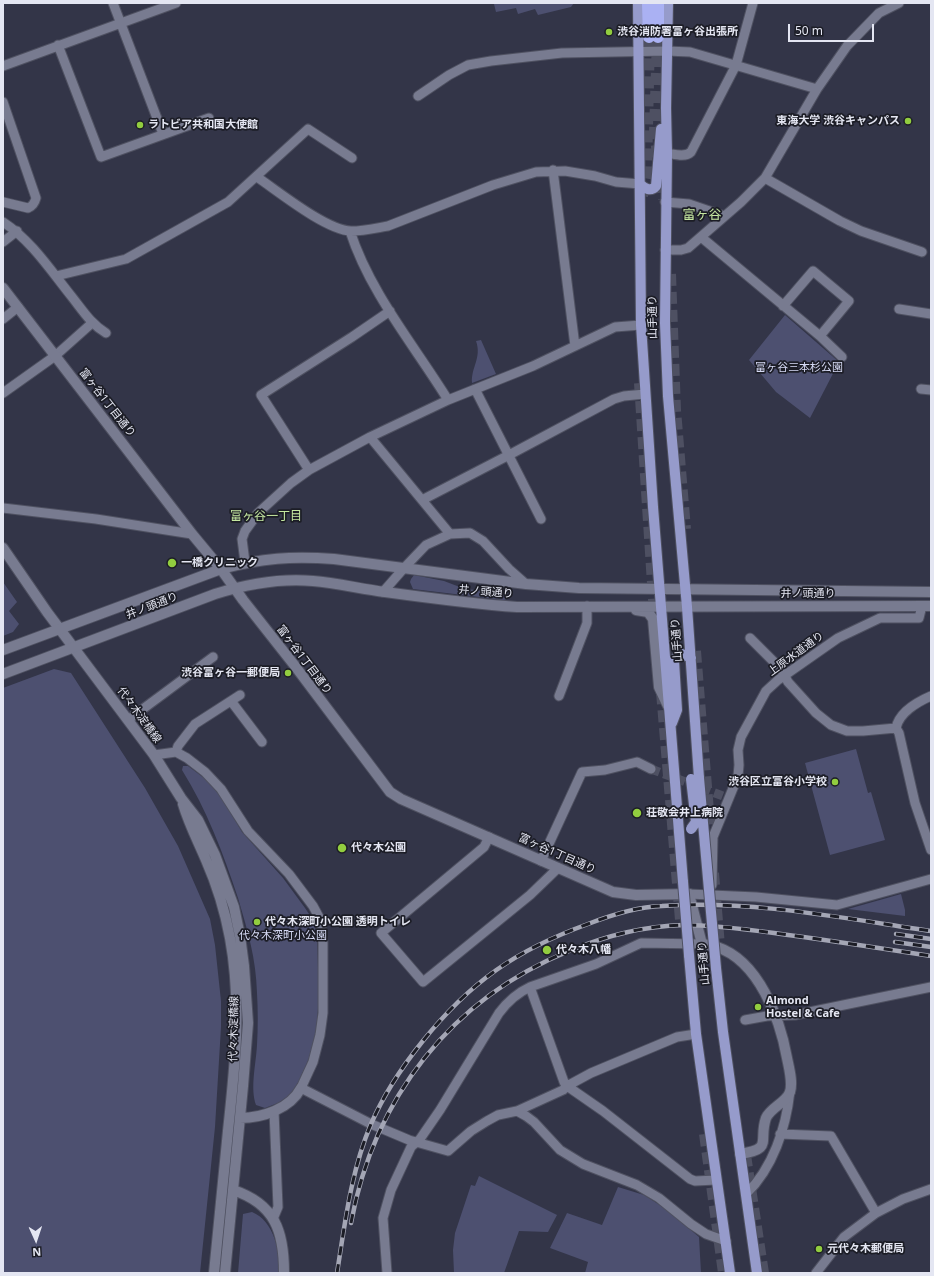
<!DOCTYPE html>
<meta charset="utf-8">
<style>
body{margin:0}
#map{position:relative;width:934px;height:1276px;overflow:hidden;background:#333548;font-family:"Noto Sans",sans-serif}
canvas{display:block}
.frame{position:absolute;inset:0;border:4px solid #e4e6f2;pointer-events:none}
.north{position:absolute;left:16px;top:1220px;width:40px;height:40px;-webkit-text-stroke:3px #1c1d26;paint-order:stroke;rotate:177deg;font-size:11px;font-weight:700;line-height:16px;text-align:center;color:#e4e6f2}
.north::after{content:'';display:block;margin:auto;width:14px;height:18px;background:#e4e6f2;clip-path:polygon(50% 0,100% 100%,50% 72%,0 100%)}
.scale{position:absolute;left:788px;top:24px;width:86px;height:18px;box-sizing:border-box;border:2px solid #e4e6f2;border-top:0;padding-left:5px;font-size:12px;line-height:14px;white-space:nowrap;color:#e4e6f2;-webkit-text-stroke:3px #1c1d26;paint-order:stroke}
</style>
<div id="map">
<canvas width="934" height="1276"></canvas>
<div class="frame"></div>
<div class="north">N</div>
<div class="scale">50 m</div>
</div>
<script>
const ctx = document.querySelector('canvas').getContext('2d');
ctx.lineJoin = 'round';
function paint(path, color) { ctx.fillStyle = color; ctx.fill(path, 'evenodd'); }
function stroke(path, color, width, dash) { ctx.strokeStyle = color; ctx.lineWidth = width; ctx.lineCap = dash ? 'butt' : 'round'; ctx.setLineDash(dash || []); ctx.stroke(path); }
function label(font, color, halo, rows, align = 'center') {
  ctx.font = font + ' "Noto Sans","Noto Sans JP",sans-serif'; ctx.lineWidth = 3.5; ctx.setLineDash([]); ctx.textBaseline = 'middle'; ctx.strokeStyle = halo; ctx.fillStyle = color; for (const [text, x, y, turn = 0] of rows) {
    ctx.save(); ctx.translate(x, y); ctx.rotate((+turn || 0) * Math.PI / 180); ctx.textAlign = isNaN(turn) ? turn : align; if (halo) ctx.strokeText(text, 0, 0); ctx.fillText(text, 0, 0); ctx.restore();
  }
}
paint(new Path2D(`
 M 574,3 L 571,7 L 538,15 L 535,9 L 518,14 L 516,8 L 496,12 L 494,4 Z
 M 785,315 L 839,362 L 810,418 L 776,392 L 749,360 Z
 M 481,340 L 496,374 L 472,383 C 471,367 482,358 476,341 Z
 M 414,575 L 444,581 L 465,589 L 508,593 L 511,595 L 509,598 L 504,600 L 413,589 L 410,582 L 411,579 Z
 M 3,582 L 17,602 L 9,611 L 19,624 L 13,632 L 3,636 Z
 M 54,669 L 71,673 L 145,788 L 178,846 L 210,919 L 215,945 L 221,1001 L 221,1027 L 215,1127 L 200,1273 L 3,1273 L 3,688 Z
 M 856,749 L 868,793 L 871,792 L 885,840 L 830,855 L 805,763 Z
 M 183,766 L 188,766 L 208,781 L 220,795 L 242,832 L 283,878 L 305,908 L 313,920 L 317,938 L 319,996 L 316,1035 L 311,1054 L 298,1083 L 290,1095 L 278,1103 L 265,1108 L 256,1105 C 250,1088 256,1064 257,1045 C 258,1028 258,1010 257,993 C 256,958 248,932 238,898 C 223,853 207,810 182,770 Z
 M 901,894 L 905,910 L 905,916 L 848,909 Z
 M 479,1176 L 557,1215 L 548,1232 L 519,1231 L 504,1273 L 454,1273 L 453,1250 L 455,1233 L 471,1185 L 475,1186 Z
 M 618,1187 L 644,1195 L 666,1209 L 699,1237 L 701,1273 L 585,1273 L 588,1262 L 550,1248 L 567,1213 L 602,1225 Z
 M 252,1212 C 274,1221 280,1251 280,1273 L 238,1273 L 243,1214 Z`), '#4d5070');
stroke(new Path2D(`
 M 651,769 L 723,796`), '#4e5062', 9, [9, 4.5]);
stroke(new Path2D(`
 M 658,37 L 655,132 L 664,199
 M 642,196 L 646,174 L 649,37
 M 670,274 L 675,410 L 685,529
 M 640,383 L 656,630
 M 695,651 L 711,848
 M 662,692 L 681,920
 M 713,873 L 719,946
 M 705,1134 L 724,1273
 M 745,1155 L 763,1273`), '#4e5062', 12, [12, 6]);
const minor = new Path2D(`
 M 113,3 L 163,134
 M 58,45 L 101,157 L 209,118
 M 3,66 L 176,3
 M 418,96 L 449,75 L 468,65 L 491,61 L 562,53 L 667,51 L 690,52 L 817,89
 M 3,102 L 36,198 C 35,202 33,206 28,208 L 3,202
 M 667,153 C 674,154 685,158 691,152 L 736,65 L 753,3
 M 553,170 L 575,346
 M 257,177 C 279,192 326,230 351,231 C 364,231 376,228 388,226 L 493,185 L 536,172 L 565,171 L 595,176 L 616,182 L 640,184
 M 765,178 L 840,221 L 861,231 L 922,252
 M 665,202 L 689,204 L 724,216
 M 3,222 C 32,241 51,271 72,297 C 83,311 91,324 106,333
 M 701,237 L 820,336 L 842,357
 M 3,242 L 17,231
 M 665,250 L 681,250 L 688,248 L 741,202 L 765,178 L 817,89 L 847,46 L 879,13 L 899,3
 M 56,276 L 126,259 L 228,202 L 308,129 L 352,158
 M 783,306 L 813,271 L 849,301 L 820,336
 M 899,309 L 931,314
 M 3,319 L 18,307
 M 475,389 L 541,519
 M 921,389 L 931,390
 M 3,393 L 55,356 L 92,323
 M 448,400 L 533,366 L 615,327 L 641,325
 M 370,437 L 450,534
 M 309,470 L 261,395 L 352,337 L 390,311
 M 422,500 L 509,455 L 614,399 L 624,396 L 645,394
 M 3,508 L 96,519 L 192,534
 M 245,562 L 242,539 L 245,531 L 258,513 L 291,483 L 309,470 L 370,437 L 448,400 C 414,345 370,293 350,231
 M 383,592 L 404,568 L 426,545 L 450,534 L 470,533 L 483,541 L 509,569 L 526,584
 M 750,638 L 781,669 L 788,682 L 816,713 L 831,725 L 847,731 L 863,731 L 896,728
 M 559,696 L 587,623 L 587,606
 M 931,696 C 917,702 899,713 896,728 L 899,733 L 915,803 L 931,850
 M 231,701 L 262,742
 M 128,720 L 213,657
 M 176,752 L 178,746 L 195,724 L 240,695
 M 154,755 L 176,752 L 187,758 L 205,772 L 221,789 L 248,831 L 289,874 L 313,906 L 320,919 L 323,943 L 323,1013 L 320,1035 L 313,1062 L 301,1088 L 371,1124 L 409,1140 L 448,1151 L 471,1131 L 487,1121 L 498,1115 L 517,1111 L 563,1090 L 567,1086 L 591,1073 L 677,1037 L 696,1034
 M 489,837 L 484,847 L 381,933 L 423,982 L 530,895 L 558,868
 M 541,861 L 582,772 L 605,770 L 637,762 L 651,769
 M 712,885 L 713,837 L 738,776 L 739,765 L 738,750 L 741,737 L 766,691 L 778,680 L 838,638 L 880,618 L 919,618 L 922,606
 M 689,894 L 756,897 L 837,905 L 931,879
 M 530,987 L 564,1082 L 567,1086 L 603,1111 L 690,1179 L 695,1181 L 716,1180
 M 745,1020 L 767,1016 L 795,1015 L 931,987
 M 517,1111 L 526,1116 L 534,1122 L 560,1150 L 583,1164 L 637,1185 L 659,1198 L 691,1224 L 706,1234 L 726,1241
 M 780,1134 L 831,1136 L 876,1213
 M 746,1194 C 773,1168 786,1128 790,1091
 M 273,1219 L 278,1207 L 274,1111
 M 387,1273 L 383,1218 L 391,1190 L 411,1147 L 420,1139 L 440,1110 L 499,1013 C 508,1001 517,993 530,987 L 596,964 L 641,943 L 702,944
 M 816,1273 L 844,1237 L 876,1213 L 903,1199 L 931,1189`);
const tertiary = new Path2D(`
 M 3,288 L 192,534 L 221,569 L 243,600 L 295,666 L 390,792 L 401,799 L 613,892 L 636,895 L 689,894 L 702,944 C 707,945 712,945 717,947 C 759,961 780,1019 787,1058 C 789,1068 793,1082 790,1092 C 786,1103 771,1107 766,1118 C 758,1141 774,1149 740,1154
 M 3,548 L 47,612 L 154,755 L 181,798 L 198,820 L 215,855 L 234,907 L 240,936 L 244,966 L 248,1023 L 243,1086 L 225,1273
 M 183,804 C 189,824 198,841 206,860 C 217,885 225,911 230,938 C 242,1003 235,1066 228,1131 C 223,1178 219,1226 214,1273
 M 240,1118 C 262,1118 290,1109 301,1088
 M 233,1190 C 275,1204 284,1231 284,1273`);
const secondary = new Path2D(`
 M 636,610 L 648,612 L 653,619 L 659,687 L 668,706
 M 3,650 L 221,569 C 262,558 292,556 334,559 L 526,584 L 579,588 L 931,592
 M 3,674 L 215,594 C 247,584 280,578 313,581 C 337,583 361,589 385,592 C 429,598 473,604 517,607 L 931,606`);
const primary = new Path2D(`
 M 638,3 L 641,325 L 653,507 L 683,882
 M 668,3 L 666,108 L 667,153 L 665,323 L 668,396 L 687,607 L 699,778
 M 640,184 C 645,189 651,192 656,186 L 661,129
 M 672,723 L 677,710 L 674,661 L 679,654 L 682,654 L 691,658
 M 689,955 L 696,1034 L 730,1273
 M 716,968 L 723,1032 L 757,1273`);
const motorway = new Path2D(`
 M 648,3 L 649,37
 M 658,3 L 658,37`);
stroke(minor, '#4f5161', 11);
stroke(tertiary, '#4f5161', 12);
stroke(secondary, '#4f5161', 12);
stroke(primary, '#4f5161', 12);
stroke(motorway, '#4f5161', 14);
stroke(minor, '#787b90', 9);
stroke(tertiary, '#787b90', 10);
stroke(secondary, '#787b90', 10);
stroke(primary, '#969bcb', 10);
stroke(motorway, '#aab1f3', 12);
const rail = new Path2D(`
 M 896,934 L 931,939
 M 895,942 L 931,947
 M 351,1223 C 374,1098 451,999 569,951 C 605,936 644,926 683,925 C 714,925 744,929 774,933 C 827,940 879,948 931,956
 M 337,1273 C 345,1223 351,1171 371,1124 C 384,1094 402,1067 422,1042 C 470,982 516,950 588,924 C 611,915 636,907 662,906 C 752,900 842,918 931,931`);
stroke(rail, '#a4a6b5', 4.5);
stroke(rail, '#1c1d26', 3, [9]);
const primaryBridge = new Path2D(`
 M 699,778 L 716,968
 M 691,829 L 696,822 L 691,779
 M 683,882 L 689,955`);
stroke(primaryBridge, '#4f5161', 12, []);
stroke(primaryBridge, '#969bcb', 10);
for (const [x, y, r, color] of [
 [609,32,4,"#92cd3f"],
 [908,121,4,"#92cd3f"],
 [140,125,4,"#92cd3f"],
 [172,563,5,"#92cd3f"],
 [288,673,4,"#92cd3f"],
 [835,782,4,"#92cd3f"],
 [637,813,5,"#92cd3f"],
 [342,848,5,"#92cd3f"],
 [257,922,4,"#92cd3f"],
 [547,950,5,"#92cd3f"],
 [758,1007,4,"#92cd3f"],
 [819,1249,4,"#92cd3f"]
]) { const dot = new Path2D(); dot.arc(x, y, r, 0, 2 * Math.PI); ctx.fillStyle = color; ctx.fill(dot); stroke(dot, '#1c1d26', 1.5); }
label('bold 11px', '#e4e6f2', '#1c1d26', [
 ["渋谷消防署富ヶ谷出張所",617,32],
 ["東海大学 渋谷キャンパス",900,121,"right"],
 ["ラトビア共和国大使館",148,125],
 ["一橋クリニック",181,563],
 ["渋谷富ヶ谷一郵便局",280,673,"right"],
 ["渋谷区立富谷小学校",827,782,"right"],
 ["荘敬会井上病院",646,813],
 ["代々木公園",351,848],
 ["代々木深町小公園 透明トイレ",265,922],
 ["代々木八幡",556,950],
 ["Almond",766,1001],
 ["Hostel & Cafe",766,1014],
 ["元代々木郵便局",827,1249]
], 'left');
label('11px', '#e4e6f2', '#1c1d26', [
 ["山手通り",653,317,-91],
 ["富ヶ谷1丁目通り",107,403,52],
 ["井ノ頭通り",486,592,5],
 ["井ノ頭通り",808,594],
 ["井ノ頭通り",152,606,-21],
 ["山手通り",677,640,-94],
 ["上原水道通り",796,654,-36],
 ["富ヶ谷1丁目通り",304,660,53],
 ["代々木淀橋線",139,715,54],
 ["富ヶ谷1丁目通り",557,854,24],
 ["山手通り",704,963,-95],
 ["代々木淀橋線",234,1029,-89]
]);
label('11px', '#d6daf5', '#1c1d26', [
 ["富ヶ谷三本杉公園",799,368],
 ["代々木深町小公園",283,936]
]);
label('12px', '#c5e8a1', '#1c1d26', [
 ["富ヶ谷一丁目",266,517]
]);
label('13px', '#c5e8a1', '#1c1d26', [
 ["富ヶ谷",702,215]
]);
</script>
